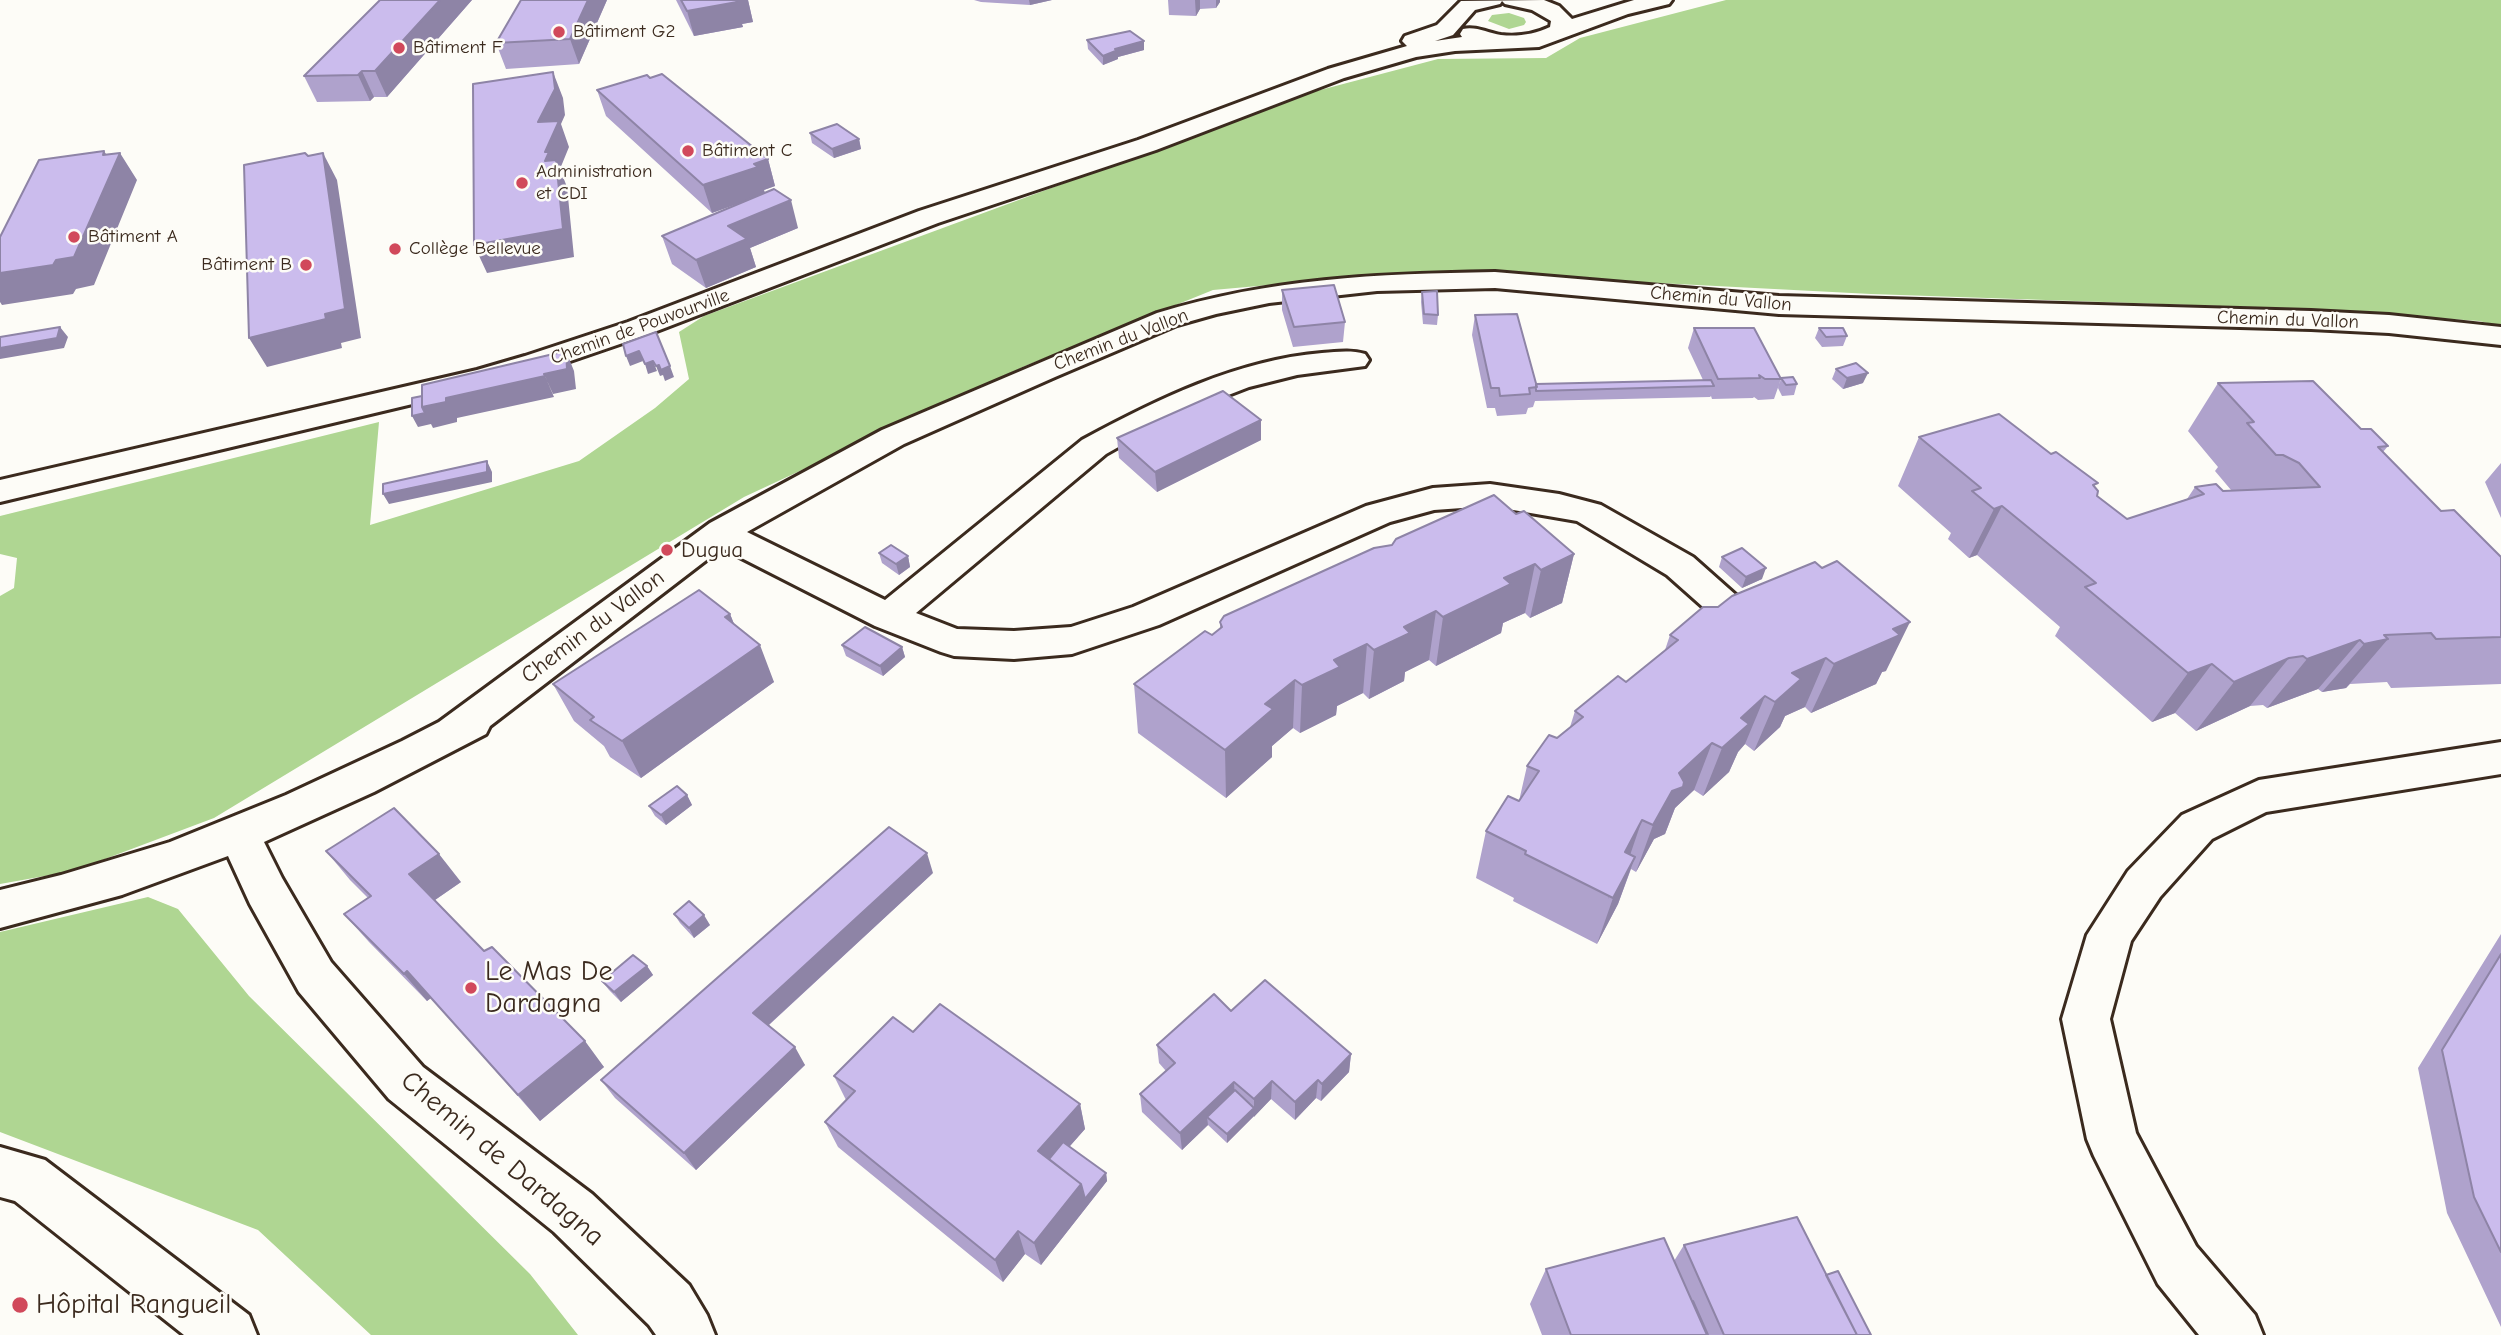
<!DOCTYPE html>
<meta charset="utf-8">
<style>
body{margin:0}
canvas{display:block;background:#fdfcf7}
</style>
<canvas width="2501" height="1335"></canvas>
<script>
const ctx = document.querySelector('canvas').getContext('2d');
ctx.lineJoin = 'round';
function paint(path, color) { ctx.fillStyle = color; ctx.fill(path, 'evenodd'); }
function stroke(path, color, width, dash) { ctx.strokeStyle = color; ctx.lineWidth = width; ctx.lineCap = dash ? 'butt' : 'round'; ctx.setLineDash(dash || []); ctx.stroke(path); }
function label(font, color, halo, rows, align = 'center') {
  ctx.font = font + ' "Comic Neue",sans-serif'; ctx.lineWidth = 5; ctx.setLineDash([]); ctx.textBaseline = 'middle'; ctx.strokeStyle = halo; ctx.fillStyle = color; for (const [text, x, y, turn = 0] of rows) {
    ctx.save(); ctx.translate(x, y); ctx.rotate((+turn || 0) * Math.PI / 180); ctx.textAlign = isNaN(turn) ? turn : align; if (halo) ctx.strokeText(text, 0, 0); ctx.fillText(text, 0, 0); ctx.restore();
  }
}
paint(new Path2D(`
 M 1726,0 L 2501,0 L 2501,326 L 2479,321 L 2308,309 L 1871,294 L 1426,271 L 1213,290 L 1025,366 L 744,497 L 214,818 L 73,871 L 0,884 L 0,596 L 14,588 L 17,558 L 0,554 L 0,516 L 379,422 L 370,525 L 579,461 L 655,408 L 689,379 L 679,332 L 704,316 L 1309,93 L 1438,59 L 1546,58 L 1580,38 Z
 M 1509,13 L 1524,18 L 1526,22 L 1524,25 L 1509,29 L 1488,21 L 1492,15 Z
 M 148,897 L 178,909 L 249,996 L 530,1274 L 578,1335 L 371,1335 L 258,1230 L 0,1132 L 0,932 Z`), '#afd692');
const minor = new Path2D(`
 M 1544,0 L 1559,6 L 1572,19 L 1634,0 L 1672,0 L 1669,4 L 1628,14 L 1539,47 L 1455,51 L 1416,57 L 1344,78 L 1156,150 L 938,223 L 649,334 L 547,369 L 484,387 L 0,502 L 0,480 L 477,370 L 525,356 L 628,322 L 919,211 L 1138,140 L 1328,69 L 1407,46 L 1402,41 L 1405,36 L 1437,25 L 1461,1 ZM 1502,1 L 1505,4 L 1532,10 L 1551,21 L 1550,27 C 1535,34 1518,37 1501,35 C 1488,33 1476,26 1463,29 L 1460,34 L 1462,37 L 1435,41 L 1453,35 L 1475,10 L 1500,4 Z
 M 1495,272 L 1779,296 L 2311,311 L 2389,315 L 2501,327 L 2501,345 L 2389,333 L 2311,329 L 1779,314 L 1495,288 L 1377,291 L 1269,303 L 1216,314 L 1177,325 L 1055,377 L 904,444 L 747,532 L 885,600 L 1082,440 C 1156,400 1237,360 1322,353 C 1337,352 1351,350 1365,354 L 1369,360 L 1365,366 L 1297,375 L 1249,387 L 1200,406 L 1129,441 L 1106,454 L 916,613 L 957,629 L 1014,631 L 1071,627 L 1133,607 L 1366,506 L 1433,488 L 1490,484 L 1559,494 L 1601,505 L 1693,557 L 1764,620 L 1770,629 L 1764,638 L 1751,642 L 1738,638 L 1667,575 L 1577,521 L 1490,506 L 1434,510 L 1390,522 L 1159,625 L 1072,654 L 1014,659 L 954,656 L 941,652 L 875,626 L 722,548 L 490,726 L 486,734 L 374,792 L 264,842 L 282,878 L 331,962 L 423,1067 L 592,1194 L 689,1285 L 707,1315 L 715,1335 L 656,1335 L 649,1325 L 554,1232 L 389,1099 L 299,992 L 250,904 L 228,856 L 122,895 L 0,928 L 0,890 L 61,875 L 170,842 L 286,795 L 402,741 L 439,722 L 710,523 L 882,430 L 1157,313 C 1272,278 1375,274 1495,272 Z
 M 2501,742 L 2501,774 L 2266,812 L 2212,839 L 2160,897 L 2131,941 L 2110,1019 L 2136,1133 L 2196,1246 L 2255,1315 L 2263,1335 L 2199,1335 L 2158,1284 L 2094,1156 L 2087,1139 L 2062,1019 L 2087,935 L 2128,871 L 2182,815 L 2259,780 Z
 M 0,1147 L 45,1160 L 249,1315 L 257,1335 L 184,1335 L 15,1201 L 0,1197 Z`);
stroke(minor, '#3b2a1e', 6);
paint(minor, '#fdfcf7');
paint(new Path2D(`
 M 380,0 L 472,0 L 387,97 L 374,97 L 370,101 L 317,102 L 304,76 Z
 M 607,0 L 579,64 L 506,69 L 496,43 Z
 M 676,0 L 748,0 L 753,22 L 742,24 L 743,27 L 694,36 Z
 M 974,0 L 1052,0 L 1030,5 L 981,2 Z
 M 1168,0 L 1220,0 L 1220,2 L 1216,8 L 1200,9 L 1196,16 L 1169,15 Z
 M 1087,40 L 1144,41 L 1144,50 L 1118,57 L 1118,59 L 1103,65 L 1088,49 Z
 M 597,90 L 768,159 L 775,186 L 764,190 L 765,193 L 798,228 L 750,248 L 756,267 L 706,288 L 672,264 L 662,236 L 742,202 L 712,213 L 606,116 Z
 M 810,133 L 859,139 L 861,149 L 834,158 L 812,143 Z
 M 1282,290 L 1345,322 L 1343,342 L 1293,347 L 1282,310 Z
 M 1422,292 L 1438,315 L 1437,325 L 1423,324 L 1421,302 Z
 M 1475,315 L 1536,384 L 1703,380 L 1688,348 L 1694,328 L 1781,379 L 1774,399 L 1758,400 L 1754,397 L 1753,398 L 1712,399 L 1711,396 L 1710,397 L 1535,401 L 1533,407 L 1528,408 L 1526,414 L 1497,416 L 1495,408 L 1487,408 L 1472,335 Z
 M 1819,328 L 1847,336 L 1843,346 L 1822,347 L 1815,338 Z
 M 1836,369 L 1863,383 L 1843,389 L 1832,379 Z
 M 1781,378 L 1797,384 L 1794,395 L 1782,396 L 1778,388 Z
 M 2218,383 L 2361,429 L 2388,446 L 2383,452 L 2441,511 L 2501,557 L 2501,684 L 2391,688 L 2387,682 L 2350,684 L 2346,688 L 2322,692 L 2318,689 L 2267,708 L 2263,705 L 2250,706 L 2196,731 L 2175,713 L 2152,722 L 2055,636 L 2060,627 L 1977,555 L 1969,558 L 1948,539 L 1951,533 L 1898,486 L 1919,437 L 2095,488 L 2097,496 L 2127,519 L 2187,499 L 2195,487 L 2223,491 L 2231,490 L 2215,471 L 2218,467 L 2188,431 Z
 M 1261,420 L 1261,440 L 1157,492 L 1119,458 L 1117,438 Z
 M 2501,463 L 2501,518 L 2485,482 Z
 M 1516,514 L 1574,554 L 1562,603 L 1530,618 L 1525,613 L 1503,623 L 1501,633 L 1436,666 L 1429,660 L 1405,672 L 1404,681 L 1369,699 L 1363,693 L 1337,706 L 1336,715 L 1300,733 L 1293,728 L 1272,746 L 1272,757 L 1226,798 L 1138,733 L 1134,684 L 1212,635 L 1220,629 L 1220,622 L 1392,545 Z
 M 879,553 L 908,556 L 910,567 L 899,575 L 882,563 Z
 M 1722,557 L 1762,579 L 1742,588 L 1719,567 Z
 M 1703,607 L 1886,671 L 1882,672 L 1876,684 L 1811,713 L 1805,707 L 1785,716 L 1780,727 L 1754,751 L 1745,744 L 1738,752 L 1729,772 L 1703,796 L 1694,790 L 1675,808 L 1665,834 L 1654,839 L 1636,872 L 1631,869 L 1618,904 L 1597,944 L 1513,901 L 1514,898 L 1476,878 L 1486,831 L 1519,801 L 1527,766 L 1570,727 L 1575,711 L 1626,682 L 1665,650 L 1670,635 Z
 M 730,614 L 734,624 L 774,682 L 641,778 L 610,757 L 604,746 L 574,721 L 553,684 Z
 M 842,645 L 902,647 L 905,657 L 883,676 L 846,656 Z
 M 687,795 L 692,805 L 666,825 L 655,816 L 649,806 Z
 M 326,851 L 461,882 L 435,900 L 484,951 L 604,1067 L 540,1121 L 431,998 L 427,1001 L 369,942 L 344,914 L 368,898 L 350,880 Z
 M 933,873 L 769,1025 L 805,1065 L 696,1170 L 615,1098 L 601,1080 Z
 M 674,914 L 710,925 L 694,938 L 680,923 Z
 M 2501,934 L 2501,1327 L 2447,1213 L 2418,1068 Z
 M 647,966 L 653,975 L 621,1002 L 609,990 L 602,981 Z
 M 1231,1011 L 1351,1054 L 1349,1072 L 1321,1101 L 1316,1098 L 1295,1120 L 1271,1099 L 1227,1143 L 1208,1125 L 1182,1150 L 1142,1112 L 1140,1094 L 1166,1071 L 1159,1063 L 1157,1045 Z
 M 913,1032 L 1080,1104 L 1085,1129 L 1069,1147 L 1106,1173 L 1107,1181 L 1041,1265 L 1025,1254 L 1003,1282 L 838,1147 L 825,1122 L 846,1100 L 834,1076 Z
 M 1684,1245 L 1826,1275 L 1871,1335 L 1542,1335 L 1530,1304 L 1546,1269 L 1674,1261 Z`), '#afa2cc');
paint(new Path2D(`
 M 440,0 L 472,0 L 387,97 L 375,71 Z
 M 588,0 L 607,0 L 579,64 L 570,39 Z
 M 736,0 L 748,0 L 753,22 L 742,24 L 743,27 L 694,36 L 687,11 Z
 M 1029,0 L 1052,0 L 1030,5 Z
 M 1195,0 L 1200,0 L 1200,9 L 1196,16 Z
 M 1216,0 L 1220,0 L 1220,2 L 1216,8 Z
 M 1144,41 L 1144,50 L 1118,57 L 1118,59 L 1103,65 L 1103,56 L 1115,49 Z
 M 362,71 L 374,97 L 370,101 L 358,75 Z
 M 553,72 L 563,98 L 565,115 L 561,124 L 569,147 L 560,169 L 567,187 L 574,257 L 487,273 L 474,245 L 545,161 L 538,122 Z
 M 859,139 L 861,149 L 834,158 L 832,149 Z
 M 104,151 L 114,166 L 120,153 L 137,180 L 94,285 L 76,289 L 73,294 L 2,305 L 0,302 L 0,273 L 56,260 Z
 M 323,153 L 337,180 L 361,338 L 341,343 L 342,348 L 267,367 L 249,338 L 325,314 Z
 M 768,159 L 775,186 L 764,190 L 765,194 L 712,213 L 703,185 L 754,164 Z
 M 791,200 L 798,228 L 750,248 L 756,267 L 706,288 L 696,260 L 728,226 Z
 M 60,327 L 68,337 L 64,348 L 0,359 L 0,348 Z
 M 566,351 L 574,371 L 576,389 L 553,394 L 544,374 Z
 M 639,351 L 643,361 L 630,366 L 626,356 Z
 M 653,361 L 657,371 L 648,374 L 645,364 Z
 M 659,365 L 670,366 L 674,377 L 665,381 L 663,375 L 660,376 L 656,366 Z
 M 1868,373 L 1863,383 L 1843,389 L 1847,378 Z
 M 545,376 L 554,397 L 457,418 L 457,422 L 433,428 L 431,424 L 418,427 L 412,416 L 422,407 L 446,398 Z
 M 1261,420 L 1261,440 L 1157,492 L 1155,472 Z
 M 487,461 L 492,472 L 492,482 L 389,504 L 383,494 Z
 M 2002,506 L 1977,555 L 1969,558 L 1994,509 Z
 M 1574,554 L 1562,603 L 1530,618 L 1541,570 Z
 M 908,556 L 910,567 L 899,575 L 896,564 Z
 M 1535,564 L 1525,613 L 1503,623 L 1501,633 L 1436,666 L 1443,617 L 1504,578 Z
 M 1766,568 L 1762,579 L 1742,588 L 1746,577 Z
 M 1436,611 L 1429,660 L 1405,672 L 1404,681 L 1369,699 L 1374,650 L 1404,627 Z
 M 730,614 L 745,651 L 725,617 Z
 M 1910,622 L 1886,671 L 1882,672 L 1876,684 L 1811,713 L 1834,664 L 1893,629 Z
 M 2388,639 L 2346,688 L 2322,692 L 2364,644 Z
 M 2360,640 L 2318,689 L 2267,708 L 2307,659 Z
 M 1367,644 L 1363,693 L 1337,706 L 1336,715 L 1300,733 L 1302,685 L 1334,660 Z
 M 760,645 L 774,682 L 641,778 L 622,741 Z
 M 902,647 L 905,657 L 883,676 L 880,666 Z
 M 1826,658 L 1805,707 L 1785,716 L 1780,727 L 1754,751 L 1775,702 L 1792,673 Z
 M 2289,658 L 2250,706 L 2196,731 L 2234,682 Z
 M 2212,664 L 2175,713 L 2152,722 L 2188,673 Z
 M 1295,680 L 1293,728 L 1272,746 L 1272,757 L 1226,798 L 1225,750 L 1265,704 Z
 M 1765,696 L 1745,744 L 1738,752 L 1729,772 L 1703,796 L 1722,748 L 1741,718 Z
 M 1712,743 L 1694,790 L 1675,808 L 1665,834 L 1654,839 L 1636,872 L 1653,825 L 1679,773 Z
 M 687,795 L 692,805 L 666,825 L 661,815 Z
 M 1642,820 L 1626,867 L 1608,899 L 1625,852 Z
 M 927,853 L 933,873 L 762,1031 L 753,1013 Z
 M 439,854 L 461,882 L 432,902 L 409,874 Z
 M 1635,857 L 1618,904 L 1597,944 L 1613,898 Z
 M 704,915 L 710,925 L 694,938 L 689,928 Z
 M 647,966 L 653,975 L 621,1002 L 614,992 Z
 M 407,971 L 431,998 L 427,1001 L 404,974 Z
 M 585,1041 L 604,1067 L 540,1121 L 518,1095 Z
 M 795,1047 L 805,1065 L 696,1170 L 684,1153 Z
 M 1351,1054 L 1349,1072 L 1321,1101 L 1322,1084 Z
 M 1318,1080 L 1316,1098 L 1295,1120 L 1295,1102 Z
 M 1272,1081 L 1271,1099 L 1254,1117 L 1254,1099 Z
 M 1234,1082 L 1235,1099 L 1207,1117 L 1208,1125 L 1182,1150 L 1180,1133 Z
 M 1080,1104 L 1085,1129 L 1048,1171 L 1038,1151 Z
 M 1254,1108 L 1254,1116 L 1227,1143 L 1227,1134 Z
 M 1106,1173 L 1107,1181 L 1041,1265 L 1034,1243 L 1081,1184 Z
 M 1018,1231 L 1025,1254 L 1003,1282 L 995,1260 Z`), '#8e84a6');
const building = new Path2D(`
 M 380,0 L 440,0 L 375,71 L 362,71 L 358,75 L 304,76 Z
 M 521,0 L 588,0 L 570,39 L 496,43 Z
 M 681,0 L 736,0 L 737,2 L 687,11 Z
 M 1130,31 L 1144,41 L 1115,49 L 1118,50 L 1103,56 L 1087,40 Z
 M 553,72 L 555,89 L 538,122 L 559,121 L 545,152 L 549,152 L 545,161 L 556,160 L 563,229 L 474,245 L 473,84 Z
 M 662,74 L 768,159 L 754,164 L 758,167 L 703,185 L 597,90 L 647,75 L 650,78 Z
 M 837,124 L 859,139 L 832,149 L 810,133 Z
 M 104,151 L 103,155 L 120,153 L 74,257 L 56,260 L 53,265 L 0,273 L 0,237 L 39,160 Z
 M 305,153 L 308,156 L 323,153 L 345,309 L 325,314 L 326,319 L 249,338 L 244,165 Z
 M 774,189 L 791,200 L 728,226 L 747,239 L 696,260 L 662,236 Z
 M 1334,285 L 1345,322 L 1294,327 L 1282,290 Z
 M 1437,291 L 1438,315 L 1424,314 L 1422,292 Z
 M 1517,314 L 1537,387 L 1529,388 L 1530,394 L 1500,396 L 1499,388 L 1491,388 L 1475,315 Z
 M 60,327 L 57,338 L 0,348 L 0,337 Z
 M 1694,328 L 1754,328 L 1781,379 L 1765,379 L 1759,375 L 1760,378 L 1718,379 Z
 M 1819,328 L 1843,328 L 1847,336 L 1826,337 Z
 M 656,332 L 670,366 L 661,370 L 659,365 L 656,366 L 653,361 L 645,364 L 639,351 L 626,356 L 623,344 Z
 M 566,351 L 567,369 L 544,374 L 545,376 L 446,398 L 446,402 L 422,407 L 422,385 Z
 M 1856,363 L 1868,373 L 1847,378 L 1836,369 Z
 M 1793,377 L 1797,384 L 1786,385 L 1781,378 Z
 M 1711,380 L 1714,386 L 1536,391 L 1536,384 Z
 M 2313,381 L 2361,429 L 2371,429 L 2388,446 L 2378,447 L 2441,511 L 2454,510 L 2501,557 L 2501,637 L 2436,639 L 2431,633 L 2384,635 L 2388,639 L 2364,644 L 2360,640 L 2307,659 L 2303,656 L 2289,658 L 2234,682 L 2212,664 L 2188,673 L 2085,587 L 2096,583 L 2002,506 L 1994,509 L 1972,491 L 1981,488 L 1919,437 L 1999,414 L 2051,454 L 2056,452 L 2098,483 L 2093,485 L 2098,491 L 2097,496 L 2127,519 L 2204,494 L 2195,487 L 2216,484 L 2223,491 L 2320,487 L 2299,463 L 2283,455 L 2276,455 L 2247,423 L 2254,422 L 2218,383 Z
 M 1223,391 L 1261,420 L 1155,472 L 1117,438 Z
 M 422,396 L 422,407 L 425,413 L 412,416 L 412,398 Z
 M 487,461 L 487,472 L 383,494 L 383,484 Z
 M 1494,495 L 1516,514 L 1524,511 L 1574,554 L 1541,570 L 1535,564 L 1504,578 L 1511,584 L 1443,617 L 1436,611 L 1404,627 L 1410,633 L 1374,650 L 1367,644 L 1334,660 L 1340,667 L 1302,685 L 1295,680 L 1265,704 L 1273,709 L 1225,750 L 1134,684 L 1205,631 L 1212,635 L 1222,627 L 1220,622 L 1224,616 L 1374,548 L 1392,545 L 1396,539 Z
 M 891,545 L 908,556 L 896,564 L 879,553 Z
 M 1742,548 L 1766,568 L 1746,577 L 1722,557 Z
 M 1837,561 L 1910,622 L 1893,629 L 1900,635 L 1834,664 L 1826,658 L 1792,673 L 1801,679 L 1775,702 L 1765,696 L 1741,718 L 1749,724 L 1722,748 L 1712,743 L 1679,773 L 1684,782 L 1683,787 L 1672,791 L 1653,825 L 1642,820 L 1625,852 L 1635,857 L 1613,898 L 1525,854 L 1526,851 L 1486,831 L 1508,796 L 1519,801 L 1539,771 L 1527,766 L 1549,735 L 1557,738 L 1583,717 L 1575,711 L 1618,676 L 1626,682 L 1678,640 L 1670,635 L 1703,607 L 1718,607 L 1732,596 L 1815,562 L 1822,568 Z
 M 699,590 L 730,614 L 725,617 L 760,645 L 622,741 L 590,720 L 594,717 L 553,684 Z
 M 865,627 L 902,647 L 880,666 L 842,645 Z
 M 677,786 L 687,795 L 661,815 L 649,806 Z
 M 394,808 L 439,854 L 409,874 L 484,951 L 492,947 L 585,1041 L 518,1095 L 407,971 L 404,974 L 344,914 L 371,896 L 326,851 Z
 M 889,827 L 927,853 L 753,1013 L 795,1047 L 684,1153 L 601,1080 Z
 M 689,901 L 704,915 L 689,928 L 674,914 Z
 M 2501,954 L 2501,1252 L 2474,1197 L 2442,1050 Z
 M 633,955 L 647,966 L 614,992 L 602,981 Z
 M 1265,980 L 1351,1054 L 1322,1084 L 1318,1080 L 1295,1102 L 1272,1081 L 1254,1099 L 1234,1082 L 1180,1133 L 1140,1094 L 1175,1063 L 1157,1045 L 1214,994 L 1231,1011 Z
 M 940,1004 L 1080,1104 L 1038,1151 L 1081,1184 L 1034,1243 L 1018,1231 L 995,1260 L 825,1122 L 855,1091 L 834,1076 L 893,1017 L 913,1032 Z
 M 1235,1090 L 1254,1108 L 1227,1134 L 1207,1117 Z
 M 1063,1142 L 1106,1173 L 1085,1199 L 1081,1184 L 1049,1159 Z
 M 1797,1217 L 1857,1335 L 1724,1335 L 1684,1245 Z
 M 1664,1238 L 1707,1335 L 1571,1335 L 1546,1269 Z
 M 1838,1271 L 1871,1335 L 1857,1335 L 1826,1275 Z
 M 1692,1301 L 1693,1301 L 1708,1335 L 1707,1335 Z`);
paint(building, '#cbbced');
stroke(building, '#8e84a6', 2);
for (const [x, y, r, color] of [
 [559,32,7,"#d1495b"],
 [399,48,7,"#d1495b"],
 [688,151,7,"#d1495b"],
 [522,183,7,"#d1495b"],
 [74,237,7,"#d1495b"],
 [395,249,7,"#d1495b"],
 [306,265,7,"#d1495b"],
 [667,550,7,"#d1495b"],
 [471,988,7,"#d1495b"],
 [20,1305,9,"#d1495b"]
]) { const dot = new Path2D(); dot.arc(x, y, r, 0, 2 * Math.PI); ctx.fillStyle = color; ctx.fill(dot); stroke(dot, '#fdfcf7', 2.5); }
label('19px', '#3b2a1e', '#fdfcf7', [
 ["Bâtiment G2",573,32],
 ["Bâtiment F",413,48],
 ["Bâtiment C",702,151],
 ["Administration",536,172],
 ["et CDI",536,194],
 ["Bâtiment A",88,237],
 ["Collège Bellevue",409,249],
 ["Bâtiment B",292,265,"right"]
], 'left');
label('19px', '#3b2a1e', '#fdfcf7', [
 ["Chemin du Vallon",1721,299,5],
 ["Chemin du Vallon",2288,320,2],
 ["Chemin de Pouvourville",640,327,-20],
 ["Chemin du Vallon",1121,340,-21]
]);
label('23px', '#3b2a1e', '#fdfcf7', [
 ["Dugua",681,550]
], 'left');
label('23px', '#3b2a1e', '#fdfcf7', [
 ["Chemin du Vallon",593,627,-37]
]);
label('28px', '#3b2a1e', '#fdfcf7', [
 ["Le Mas De",485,972],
 ["Dardagna",485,1004],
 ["Hôpital Rangueil",36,1305]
], 'left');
label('28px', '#3b2a1e', '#fdfcf7', [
 ["Chemin de Dardagna",502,1159,40]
]);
</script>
